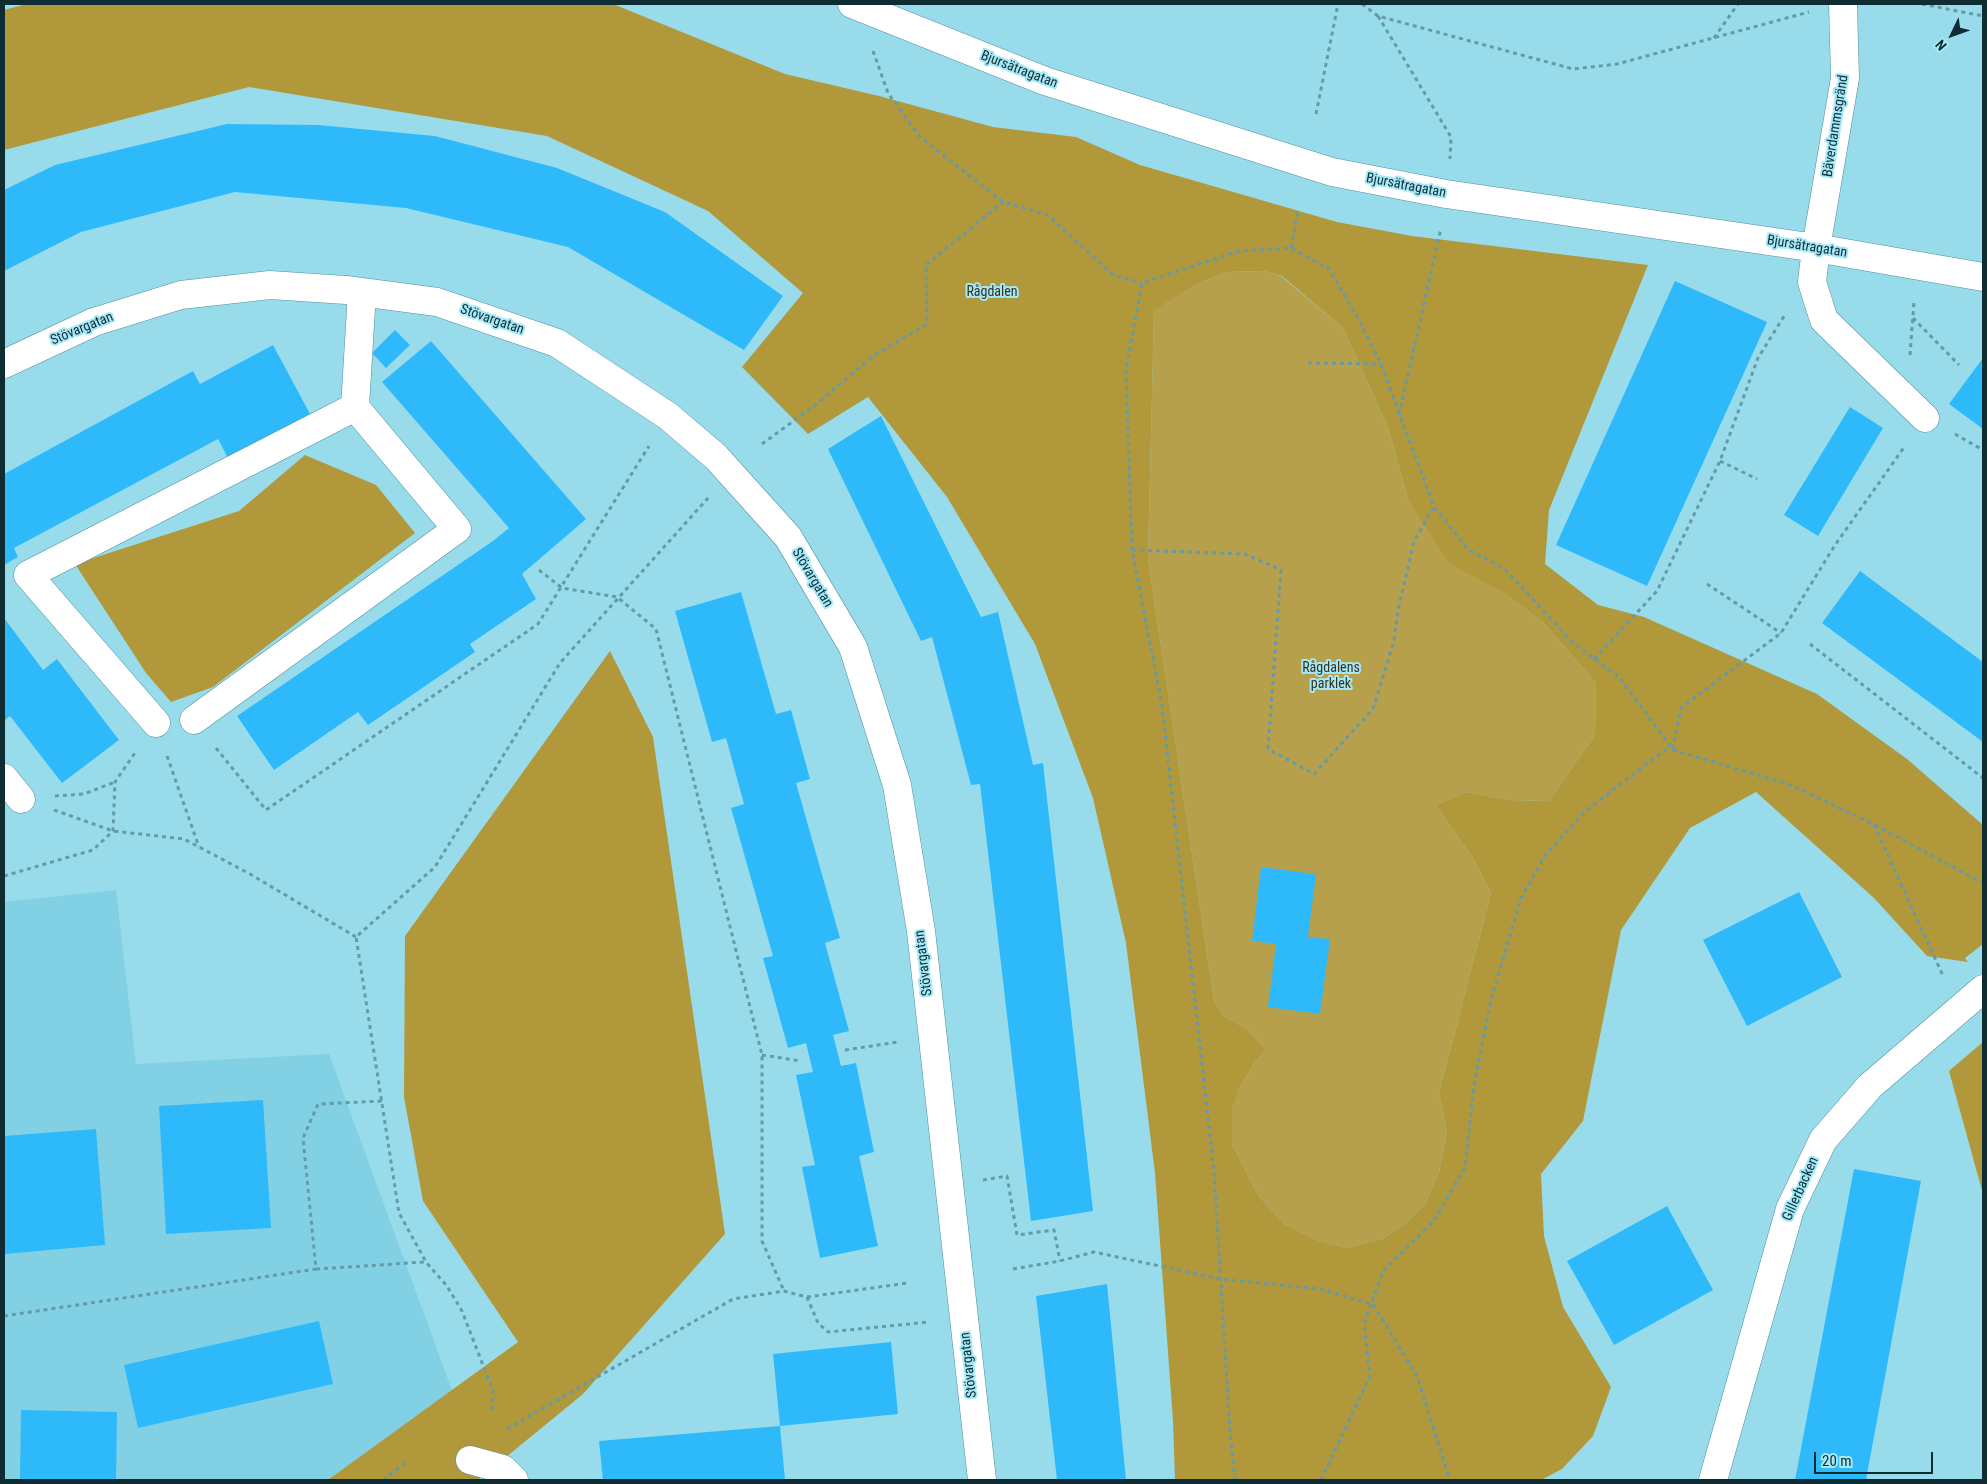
<!DOCTYPE html>
<meta charset="utf-8">
<style>
body{margin:0}
#map{position:relative;width:1987px;height:1484px;overflow:hidden;background:#98dcec;font-family:"Roboto Condensed",sans-serif}
canvas{display:block}
.frame{position:absolute;inset:0;border:5px solid #0f2c32;pointer-events:none}
.north{position:absolute;left:1927px;top:10px;width:50px;height:50px;-webkit-text-stroke:4px #a5e9f9;paint-order:stroke;rotate:228deg;font-size:14px;font-weight:700;line-height:20px;text-align:center;color:#0f2c32}
.north::after{content:'';display:block;margin:auto;width:18px;height:22px;background:#0f2c32;clip-path:polygon(50% 0,100% 100%,50% 72%,0 100%)}
.scale{position:absolute;left:1814px;top:1452px;width:119px;height:22px;box-sizing:border-box;border:2px solid #0f2c32;border-top:0;padding-left:6px;font-size:15px;line-height:18px;white-space:nowrap;color:#0f2c32;-webkit-text-stroke:4px #a5e9f9;paint-order:stroke}
</style>
<div id="map">
<canvas width="1987" height="1484"></canvas>
<div class="frame"></div>
<div class="north">N</div>
<div class="scale">20 m</div>
</div>
<script>
const ctx = document.querySelector('canvas').getContext('2d');
ctx.lineJoin = 'round';
function paint(path, color) { ctx.fillStyle = color; ctx.fill(path, 'evenodd'); }
function stroke(path, color, width, dash) { ctx.strokeStyle = color; ctx.lineWidth = width; ctx.lineCap = dash ? 'butt' : 'round'; ctx.setLineDash(dash || []); ctx.stroke(path); }
function label(font, color, halo, rows, align = 'center') {
  ctx.font = font + ' "Roboto Condensed",sans-serif'; ctx.lineWidth = 4; ctx.setLineDash([]); ctx.textBaseline = 'middle'; ctx.strokeStyle = halo; ctx.fillStyle = color; for (const [text, x, y, turn = 0] of rows) {
    ctx.save(); ctx.translate(x, y); ctx.rotate((+turn || 0) * Math.PI / 180); ctx.textAlign = isNaN(turn) ? turn : align; if (halo) ctx.strokeText(text, 0, 0); ctx.fillText(text, 0, 0); ctx.restore();
  }
}
paint(new Path2D(`
 M 116,890 L 136,1064 L 329,1054 L 457,1404 L 363,1480 L 4,1480 L 4,902 Z`), '#82d0e3');
paint(new Path2D(`
 M 1264,271 L 1281,276 L 1343,328 L 1388,427 L 1408,499 L 1501,591 L 1543,622 L 1596,683 L 1595,735 L 1549,801 L 1507,800 L 1466,792 L 1436,805 L 1473,858 L 1491,893 L 1439,1093 L 1447,1132 L 1439,1172 L 1425,1204 L 1405,1224 L 1382,1239 L 1346,1248 L 1317,1240 L 1284,1224 L 1258,1195 L 1232,1144 L 1232,1108 L 1240,1087 L 1254,1063 L 1266,1050 L 1248,1030 L 1224,1016 L 1214,1001 L 1148,559 L 1154,309 L 1195,285 L 1226,272 Z`), '#b7a04c');
paint(new Path2D(`
 M 27,4 L 613,4 L 785,74 L 879,96 L 993,127 L 1076,137 L 1140,165 L 1337,222 L 1412,236 L 1648,265 L 1549,510 L 1545,564 L 1598,605 L 1644,617 L 1817,694 L 1907,759 L 1983,825 L 1983,944 L 1965,958 L 1968,962 L 1927,956 L 1874,898 L 1756,792 L 1690,828 L 1621,930 L 1583,1121 L 1541,1174 L 1544,1236 L 1563,1307 L 1611,1387 L 1593,1436 L 1562,1469 L 1541,1480 L 1175,1480 L 1173,1421 L 1155,1173 L 1126,943 L 1093,798 L 1035,644 L 947,497 L 868,397 L 808,434 L 742,367 L 803,293 L 708,211 L 547,136 L 249,87 L 4,150 L 4,10 ZM 1264,271 L 1282,276 L 1343,328 L 1388,427 L 1408,499 L 1449,563 L 1501,591 L 1543,622 L 1596,683 L 1595,735 L 1549,801 L 1507,800 L 1466,792 L 1436,805 L 1473,858 L 1491,893 L 1439,1093 L 1447,1132 L 1439,1172 L 1425,1204 L 1405,1224 L 1382,1239 L 1346,1248 L 1317,1240 L 1284,1224 L 1258,1195 L 1232,1144 L 1232,1109 L 1240,1087 L 1254,1063 L 1266,1050 L 1248,1030 L 1224,1016 L 1214,1001 L 1148,559 L 1154,310 L 1195,285 L 1226,272 Z
 M 305,455 L 376,485 L 415,533 L 213,687 L 171,702 L 146,673 L 75,564 L 239,511 Z
 M 610,651 L 653,737 L 725,1234 L 583,1394 L 478,1480 L 328,1480 L 518,1342 L 423,1201 L 404,1097 L 405,936 Z
 M 1983,1042 L 1983,1194 L 1949,1071 Z`), '#b1983a');
paint(new Path2D(`
 M 227,124 L 318,125 L 435,136 L 557,168 L 665,212 L 783,296 L 744,350 L 568,247 L 406,208 L 235,192 L 81,232 L 4,271 L 4,190 L 55,165 Z
 M 1675,281 L 1767,322 L 1647,586 L 1556,545 Z
 M 395,330 L 410,345 L 386,368 L 372,353 Z
 M 431,341 L 586,519 L 522,574 L 536,599 L 470,644 L 475,652 L 368,725 L 358,712 L 274,770 L 237,716 L 493,541 L 509,528 L 382,382 Z
 M 273,345 L 310,414 L 228,458 L 218,439 L 14,548 L 18,557 L 4,565 L 4,474 L 193,371 L 200,384 Z
 M 1983,358 L 1983,429 L 1949,404 Z
 M 1850,407 L 1883,428 L 1818,536 L 1784,515 Z
 M 881,416 L 981,617 L 998,612 L 1033,765 L 1043,763 L 1093,1211 L 1031,1221 L 980,784 L 971,785 L 932,637 L 921,641 L 828,449 Z
 M 1860,571 L 1983,662 L 1983,742 L 1822,623 Z
 M 741,592 L 776,714 L 791,710 L 810,779 L 796,783 L 840,938 L 825,943 L 849,1031 L 833,1035 L 841,1066 L 856,1063 L 874,1152 L 859,1156 L 878,1246 L 820,1258 L 802,1167 L 815,1165 L 796,1075 L 813,1072 L 806,1043 L 788,1048 L 763,958 L 773,956 L 731,808 L 744,804 L 726,738 L 712,742 L 675,611 Z
 M 4,618 L 43,670 L 57,659 L 119,740 L 62,783 L 10,716 L 4,721 Z
 M 1261,867 L 1316,874 L 1308,937 L 1330,939 L 1320,1014 L 1268,1007 L 1276,944 L 1252,941 Z
 M 1799,892 L 1842,977 L 1747,1026 L 1703,940 Z
 M 263,1100 L 271,1228 L 166,1234 L 159,1106 Z
 M 96,1129 L 105,1245 L 4,1254 L 4,1136 Z
 M 1854,1169 L 1921,1181 L 1866,1480 L 1795,1480 Z
 M 1667,1206 L 1713,1290 L 1614,1345 L 1567,1261 Z
 M 1107,1284 L 1126,1480 L 1057,1480 L 1036,1296 Z
 M 319,1321 L 333,1384 L 138,1428 L 124,1365 Z
 M 891,1342 L 898,1414 L 780,1426 L 773,1354 Z
 M 21,1410 L 117,1412 L 116,1480 L 20,1480 Z
 M 780,1426 L 785,1480 L 603,1480 L 599,1441 Z`), '#2ebafa');
const minor = new Path2D(`
 M 852,4 L 1045,81 L 1332,172 L 1446,194 L 1816,248 L 1983,277
 M 1843,4 L 1845,78 L 1816,248 L 1812,282 L 1824,320 L 1925,418
 M 4,364 L 94,322 L 181,295 L 270,285 L 346,290 L 437,302 L 557,343 L 668,416 L 716,457 L 788,537 L 853,647 L 897,785 L 921,931 L 982,1480
 M 194,720 L 457,529 L 355,407
 M 156,723 L 28,575 L 355,407 L 362,292
 M 4,778 L 21,799
 M 470,1460 L 503,1469 L 514,1480
 M 1713,1480 L 1790,1209 L 1823,1140 L 1870,1086 L 1983,989`);
stroke(minor, '#4e90a0', 29);
stroke(new Path2D(`
 M 1362,4 L 1378,16 L 1573,69 L 1617,64 L 1809,12
 M 1922,4 L 1983,16
 M 1378,16 L 1451,137 L 1450,159
 M 1714,38 L 1738,4
 M 873,51 L 888,93 L 919,136 L 1003,202 L 1048,215 L 1113,275 L 1142,283
 M 1316,114 L 1338,4
 M 1291,248 L 1298,212
 M 1913,318 L 1959,365
 M 1910,355 L 1914,301
 M 1308,363 L 1381,364
 M 1399,415 L 1441,228
 M 1955,434 L 1983,450
 M 762,444 L 814,406 L 873,356 L 927,324 L 926,265 L 1003,202
 M 1720,461 L 1757,479
 M 1132,550 L 1245,554 L 1281,570 L 1268,749 L 1314,774 L 1373,709 L 1394,641 L 1398,610 L 1414,541 L 1434,507
 M 539,570 L 562,588 L 617,597 L 656,629 L 762,1055 L 762,1241 L 784,1291
 M 1707,584 L 1781,633
 M 1810,644 L 1983,778
 M 1594,659 L 1657,591 L 1720,461 L 1758,358 L 1786,313
 M 216,748 L 266,810 L 538,624 L 649,446
 M 1673,749 L 1681,708 L 1781,633 L 1835,545 L 1905,446
 M 167,756 L 199,847
 M 55,796 L 84,794 L 115,782
 M 54,810 L 113,831 L 184,839 L 250,874 L 356,937
 M 1874,825 L 1944,978
 M 4,876 L 93,850 L 113,831 L 115,782 L 137,750
 M 845,1050 L 898,1042
 M 762,1055 L 801,1061
 M 983,1180 L 1007,1176 L 1017,1235 L 1054,1230 L 1060,1261
 M 316,1269 L 425,1262
 M 1013,1269 L 1060,1261 L 1094,1252 L 1220,1279 L 1320,1289 L 1373,1304 L 1417,1376 L 1450,1480
 M 807,1297 L 818,1323 L 828,1332 L 929,1322
 M 4,1316 L 316,1269 L 303,1138 L 318,1104 L 382,1101
 M 492,1410 L 493,1391 L 462,1311 L 447,1286 L 426,1262 L 399,1213 L 356,937 L 435,867 L 560,663 L 708,498
 M 507,1429 L 733,1299 L 784,1291 L 807,1297 L 908,1283
 M 383,1480 L 407,1462
 M 1235,1480 L 1230,1432 L 1214,1172 L 1162,705 L 1132,550 L 1126,370 L 1142,283 L 1239,251 L 1291,248 L 1329,269 L 1359,320 L 1381,364 L 1434,507 L 1469,550 L 1505,569 L 1572,642 L 1620,678 L 1673,750 L 1791,785 L 1873,824 L 1983,883
 M 1321,1480 L 1370,1376 L 1364,1324 L 1383,1271 L 1433,1222 L 1465,1168 L 1474,1085 L 1491,1000 L 1521,898 L 1545,856 L 1583,813 L 1670,746`), '#659aa6', 3, [4, 4]);
stroke(minor, '#fff', 28);
label('14px', '#0f2c32', '#a5e9f9', [
 ["Bjursätragatan",1019,70,21],
 ["Bäverdammsgränd",1836,126,-81],
 ["Bjursätragatan",1406,186,11],
 ["Bjursätragatan",1807,247,9],
 ["Stövargatan",492,320,19],
 ["Stövargatan",82,329,-22],
 ["Stövargatan",812,578,59],
 ["Stövargatan",924,963,-97],
 ["Gillerbacken",1801,1189,-66],
 ["Stövargatan",969,1365,-96]
]);
label('14px', '#36301b', '#a5e9f9', [
 ["Rågdalen",992,292],
 ["Rågdalens",1331,668],
 ["parklek",1331,684]
]);
</script>
